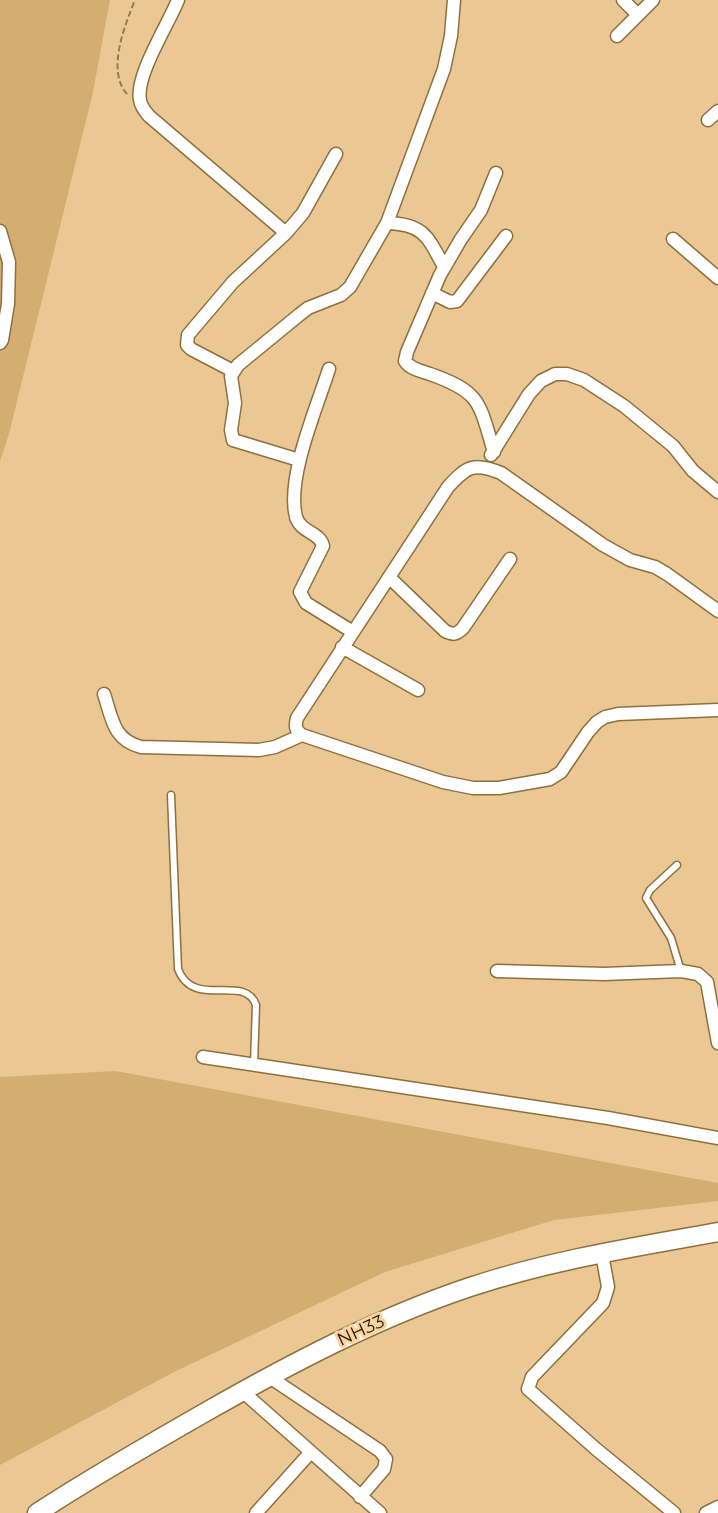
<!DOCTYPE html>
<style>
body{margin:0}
canvas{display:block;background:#ebc893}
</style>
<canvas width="718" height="1513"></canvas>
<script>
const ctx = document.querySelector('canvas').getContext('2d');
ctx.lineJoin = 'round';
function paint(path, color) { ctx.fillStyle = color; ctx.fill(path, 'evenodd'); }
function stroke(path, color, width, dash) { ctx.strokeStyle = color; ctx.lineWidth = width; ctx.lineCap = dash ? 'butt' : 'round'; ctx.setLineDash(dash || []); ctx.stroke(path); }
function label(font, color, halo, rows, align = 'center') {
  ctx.font = font + ' Montserrat,sans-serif'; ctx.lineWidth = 6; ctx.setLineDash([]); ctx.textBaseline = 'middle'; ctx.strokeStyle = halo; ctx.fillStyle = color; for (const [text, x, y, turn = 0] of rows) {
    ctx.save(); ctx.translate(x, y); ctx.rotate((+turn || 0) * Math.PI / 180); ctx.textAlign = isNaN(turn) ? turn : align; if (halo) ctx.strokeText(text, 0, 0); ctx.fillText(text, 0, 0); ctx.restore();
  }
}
paint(new Path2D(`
 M 0,0 L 110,0 L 93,92 L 9,434 L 0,461 Z
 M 116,1071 L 718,1183 L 718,1201 L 554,1220 L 385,1272 L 174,1372 L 0,1465 L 0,1077 Z`), '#d3ad71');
const service = new Path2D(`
 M 171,795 L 178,969 C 193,1010 245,973 256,1005 L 254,1064
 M 677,865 L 650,890 L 646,898 L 671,938 L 681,971`);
const minor = new Path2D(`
 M 178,0 C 168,25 135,76 140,100 C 141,107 145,111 149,116 L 286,233
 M 623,0 L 638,15
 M 617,36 L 653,0
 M 708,120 L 718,111
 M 387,223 C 424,224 428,237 444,267
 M 0,231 L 9,262 L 8,304 L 2,340 L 0,343
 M 673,239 L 718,278
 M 432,293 L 450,302 L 457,301 L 506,236
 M 329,369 C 317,407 286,478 296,517 C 301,533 320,532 323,546 L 300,592 L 306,603 L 353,632
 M 233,371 L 191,349 L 187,345 L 188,335 L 233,282 L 286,233 L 303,213 L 336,154
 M 494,452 C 479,402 481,392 430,374 C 421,371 410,369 405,361 L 407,352 L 440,275 L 461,239 L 481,210 L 496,173
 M 491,455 L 529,394 L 541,381 L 555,374 L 567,374 L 584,380 L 624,406 L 673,446 L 693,471 L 718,492
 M 299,460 L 233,440 L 231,430 L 235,403 L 231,376 L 238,365 L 299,315 L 308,308 L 341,295 L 350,287 L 387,223 L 444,69 L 451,36 L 454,0
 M 389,577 L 445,631 C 453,635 456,635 463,628 L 510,559
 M 718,611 L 667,574 L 655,567 L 630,560 L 603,545 L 501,473 C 474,462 467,466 448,487 L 297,718 C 295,726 295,730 302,735 L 443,782 L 473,788 L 499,788 L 550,779 L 561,772 L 588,732 L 597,722 L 605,717 L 618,714 L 718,710
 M 342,647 L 418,690
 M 104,694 C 112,718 113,740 141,747 L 259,750 L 275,747 L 302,735
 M 497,971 L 604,974 L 681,971 L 698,974 L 707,982 L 718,1043
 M 203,1057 L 608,1118 L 718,1138
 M 602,1254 L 608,1287 L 603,1303 L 532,1377 L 528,1389 L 596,1449 L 674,1513
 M 268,1376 L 380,1451 L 386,1459 L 384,1469 L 360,1497
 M 242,1391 L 380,1513
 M 256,1513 L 310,1453
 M 706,1513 L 718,1507`);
const secondary = new Path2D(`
 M 37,1513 C 92,1477 148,1445 204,1413 C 290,1364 377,1318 470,1287 C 551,1260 635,1247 718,1232`);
stroke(service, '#8f703d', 9);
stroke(minor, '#8f703d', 15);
stroke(secondary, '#8f703d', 21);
stroke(new Path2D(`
 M 127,94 C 106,71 125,25 135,0`), '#937a53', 2, [6, 3]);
stroke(service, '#fff', 6);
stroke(minor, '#fff', 12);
stroke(secondary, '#fff', 18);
label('18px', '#271a05', '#f8d5a0', [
 ["NH33",361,1331,-25]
]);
</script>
